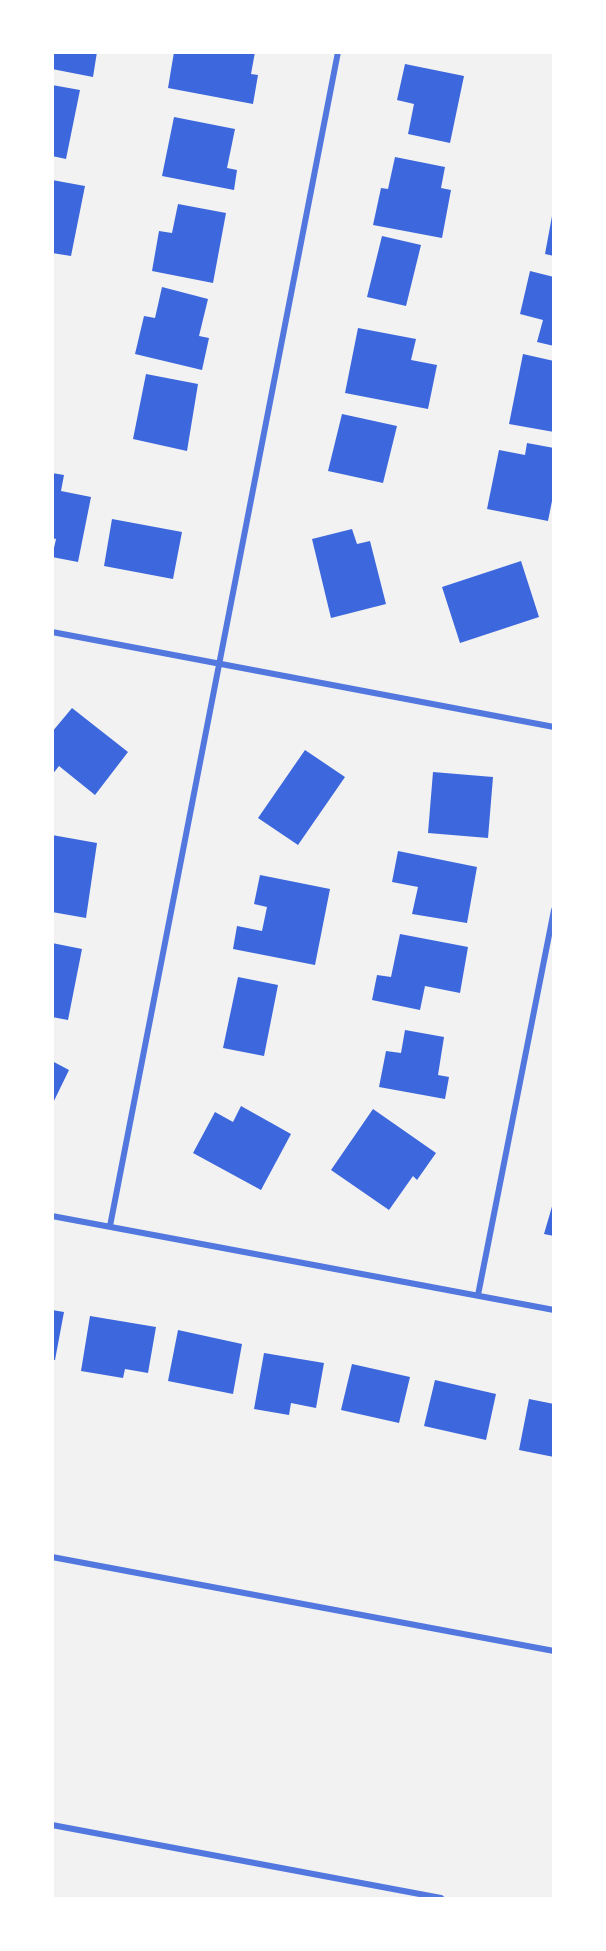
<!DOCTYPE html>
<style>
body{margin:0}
#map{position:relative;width:606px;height:1951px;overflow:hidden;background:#f2f2f2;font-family:Commissioner,sans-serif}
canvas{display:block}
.frame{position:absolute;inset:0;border:54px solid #fff;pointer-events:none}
</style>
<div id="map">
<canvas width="606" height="1951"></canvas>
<div class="frame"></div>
</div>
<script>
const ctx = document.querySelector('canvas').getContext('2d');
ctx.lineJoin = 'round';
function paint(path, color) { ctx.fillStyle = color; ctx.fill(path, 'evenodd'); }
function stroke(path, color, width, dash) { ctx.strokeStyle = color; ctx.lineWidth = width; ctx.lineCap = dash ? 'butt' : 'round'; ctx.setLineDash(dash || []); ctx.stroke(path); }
paint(new Path2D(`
 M 52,52 L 97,52 L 93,77 L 52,69 Z
 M 174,52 L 255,52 L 251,74 L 258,75 L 253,104 L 168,88 Z
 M 405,64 L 464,76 L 450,143 L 408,134 L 414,104 L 397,100 Z
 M 52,85 L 80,90 L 66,159 L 52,156 Z
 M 174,117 L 235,129 L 227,168 L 237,170 L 234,190 L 162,176 Z
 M 395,157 L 445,167 L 441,188 L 451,190 L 442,238 L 373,225 L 381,188 L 388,189 Z
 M 52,180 L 85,186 L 71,256 L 52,253 Z
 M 178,204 L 226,213 L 213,283 L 152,271 L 159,231 L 172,233 Z
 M 552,216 L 554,216 L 554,256 L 545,254 Z
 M 382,236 L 421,245 L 406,306 L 367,297 Z
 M 530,271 L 554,277 L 554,346 L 537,342 L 543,320 L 520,314 Z
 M 162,287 L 208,299 L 199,336 L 209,338 L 202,370 L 135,354 L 144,316 L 155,318 Z
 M 358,328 L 416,339 L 411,360 L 437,365 L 428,409 L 345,393 Z
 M 523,354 L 554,361 L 554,432 L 509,424 Z
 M 146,374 L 198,384 L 187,451 L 133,439 Z
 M 342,414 L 397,426 L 383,483 L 328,471 Z
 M 527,443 L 554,448 L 554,491 L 548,521 L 487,509 L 499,450 L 525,455 Z
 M 52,473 L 64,475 L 61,491 L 91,497 L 78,562 L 52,557 L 56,539 L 52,538 Z
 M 112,519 L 182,532 L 173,579 L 104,566 Z
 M 352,529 L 357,544 L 370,541 L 386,604 L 331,618 L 312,539 Z
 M 521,561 L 539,617 L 460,643 L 442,587 Z
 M 72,708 L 128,752 L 95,795 L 59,766 L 52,775 L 52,732 Z
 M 305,750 L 345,777 L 298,845 L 258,818 Z
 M 433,772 L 493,777 L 488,838 L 428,833 Z
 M 52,835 L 97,843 L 86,918 L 52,912 Z
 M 398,851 L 477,867 L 467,923 L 412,914 L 418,887 L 392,882 Z
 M 260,875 L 330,889 L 315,965 L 233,949 L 237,926 L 262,931 L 267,907 L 254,904 Z
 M 400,934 L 468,947 L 460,993 L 425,986 L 420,1010 L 372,1000 L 377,975 L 391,977 Z
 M 52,943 L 82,949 L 68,1020 L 52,1017 Z
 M 238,977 L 278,985 L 264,1056 L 223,1048 Z
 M 405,1030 L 444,1037 L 438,1075 L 449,1077 L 445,1099 L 379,1087 L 386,1051 L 401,1053 Z
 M 52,1061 L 69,1070 L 52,1105 Z
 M 241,1106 L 291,1134 L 261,1190 L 193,1153 L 215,1112 L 233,1122 Z
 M 373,1109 L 436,1153 L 417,1180 L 413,1176 L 389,1210 L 331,1170 Z
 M 553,1203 L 554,1203 L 554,1236 L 544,1234 Z
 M 52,1310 L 64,1312 L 55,1360 L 52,1360 Z
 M 90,1316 L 156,1327 L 148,1373 L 125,1369 L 123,1378 L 81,1371 Z
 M 178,1330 L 242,1344 L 233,1394 L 168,1381 Z
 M 264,1353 L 324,1363 L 316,1408 L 291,1403 L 289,1415 L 254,1409 Z
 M 352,1364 L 410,1377 L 399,1423 L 341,1410 Z
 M 435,1380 L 496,1394 L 486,1440 L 424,1426 Z
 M 529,1399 L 554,1404 L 554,1457 L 519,1450 Z`), '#3d67dc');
stroke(new Path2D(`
 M 52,632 L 554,727
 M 52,1216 L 554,1310
 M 110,1226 L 338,52
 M 478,1295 L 554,910
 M 52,1557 L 554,1651
 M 52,1825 L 441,1898`), '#5277de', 6);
</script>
